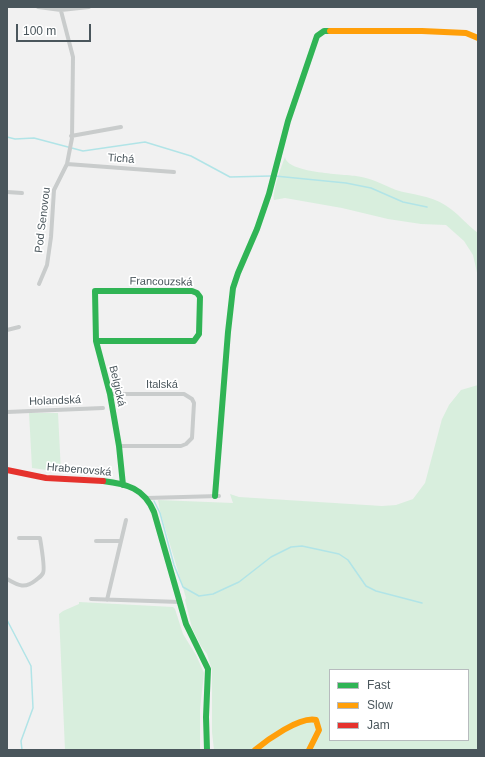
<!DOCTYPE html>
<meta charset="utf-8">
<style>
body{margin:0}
#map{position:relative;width:485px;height:757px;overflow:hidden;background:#f1f1f1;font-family:Arial,sans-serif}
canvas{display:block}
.frame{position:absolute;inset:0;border:8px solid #4a565c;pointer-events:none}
.legend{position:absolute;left:329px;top:669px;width:140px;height:72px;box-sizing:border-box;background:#fff;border:1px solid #b7bbbe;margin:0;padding:5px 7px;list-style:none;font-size:12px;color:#4a565c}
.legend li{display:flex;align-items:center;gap:8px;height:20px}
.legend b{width:20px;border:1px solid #b7bbbe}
.scale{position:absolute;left:16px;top:24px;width:75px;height:18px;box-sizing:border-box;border:2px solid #4a565c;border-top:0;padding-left:5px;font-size:12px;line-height:14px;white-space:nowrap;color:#4a565c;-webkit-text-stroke:3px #fff;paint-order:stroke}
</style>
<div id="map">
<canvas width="485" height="757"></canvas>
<div class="frame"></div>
<ul class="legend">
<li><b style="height:5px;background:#30b455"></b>Fast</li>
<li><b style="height:5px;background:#ff9f0a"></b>Slow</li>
<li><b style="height:5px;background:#e5322d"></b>Jam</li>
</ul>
<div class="scale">100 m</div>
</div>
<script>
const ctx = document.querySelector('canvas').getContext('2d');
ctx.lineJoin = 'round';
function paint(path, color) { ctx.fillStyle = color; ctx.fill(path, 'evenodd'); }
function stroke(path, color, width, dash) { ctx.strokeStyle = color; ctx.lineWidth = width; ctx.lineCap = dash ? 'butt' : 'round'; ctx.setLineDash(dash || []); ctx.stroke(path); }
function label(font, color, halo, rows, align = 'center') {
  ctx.font = font + ' Arial,sans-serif'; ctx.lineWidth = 3.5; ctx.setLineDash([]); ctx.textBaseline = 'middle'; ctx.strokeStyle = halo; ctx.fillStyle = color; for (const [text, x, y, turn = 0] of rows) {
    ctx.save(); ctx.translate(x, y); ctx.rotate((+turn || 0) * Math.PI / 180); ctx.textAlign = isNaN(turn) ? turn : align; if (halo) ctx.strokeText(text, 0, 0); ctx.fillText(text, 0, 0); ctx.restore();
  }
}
paint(new Path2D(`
 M 285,157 C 287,173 342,174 356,176 C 372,178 381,184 396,190 C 412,195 430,195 445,205 C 457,212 467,225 478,233 L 478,277 L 473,255 L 464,241 L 446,225 L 421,224 L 388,219 L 342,208 L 285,198 L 274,200 C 272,192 281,167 285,157 Z
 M 478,385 L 478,750 L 214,750 L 212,732 L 212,670 L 207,654 L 201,646 L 192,628 L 185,600 L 186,598 L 160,511 L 158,500 L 233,503 L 230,494 L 239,497 L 382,506 L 396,505 L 413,499 L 425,483 L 442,419 L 449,405 L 461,390 ZM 330,670 L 468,670 L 468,740 L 330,740 Z
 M 29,413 L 58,413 L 61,472 L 32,468 Z
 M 79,602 L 173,607 L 175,609 L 183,634 L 196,655 L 204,673 L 200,709 L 200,750 L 65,750 L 59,614 L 63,611 L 79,604 Z`), '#d8eedd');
stroke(new Path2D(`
 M 7,137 L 15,139 L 34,138 L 83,151 L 145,142 L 191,156 L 230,177 L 271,176
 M 275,176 L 346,183 L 371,188 L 403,202 L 427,207
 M 154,501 L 160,513 L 174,565 L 183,587 L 199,596 L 213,594 L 228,587 L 239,582 L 271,557 L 291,547 L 302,546 L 339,554 L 348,560 L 366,586 L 376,591 L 422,603
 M 7,620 L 31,666 L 33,708 L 21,741 L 22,750`), '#b1e4e7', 1.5);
stroke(new Path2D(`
 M 38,7 L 61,10 L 89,7
 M 71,136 L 121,127
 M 67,164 L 174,172
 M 7,192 L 22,193
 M 39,284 L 47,265 L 51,237 L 54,190 L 67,164 L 72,138 L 73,57 L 60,7
 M 7,330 L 19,327
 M 110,394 L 184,394 L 192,399 L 194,403 L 192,438 L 186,444 L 181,446 L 119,446
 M 7,412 L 103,408
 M 147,498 L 219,496
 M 96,541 L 121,541
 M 7,579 C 19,586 25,589 36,580 C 38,578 42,576 43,573 C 45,569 41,544 40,538 L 19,538
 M 91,599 L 180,602
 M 107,600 L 126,520`), '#c9cccc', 4);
stroke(new Path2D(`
 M 96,341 L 194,341 L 199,334 L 200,297 L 197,293 L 192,291 L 95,291 L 96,341 L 110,394 L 119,446 L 123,485
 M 103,481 C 127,484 144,488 154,512 L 186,624 L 208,669 L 206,717 L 207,750
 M 215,496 L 228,332 L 233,288 L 238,273 L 257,229 L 269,194 L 288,121 L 317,36 L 324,31 L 330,31`), '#30b455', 6);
stroke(new Path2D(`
 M 330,31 L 422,31 L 466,33 L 478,38
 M 255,750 C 267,740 300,716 316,720 L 319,730 L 309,750`), '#ff9f0a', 6);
stroke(new Path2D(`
 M 7,470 L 46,478 L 103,481`), '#e5322d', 6);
label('11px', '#4a565c', '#fff', [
 ["Tichá",121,159,4],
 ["Pod Senovou",43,220,-83],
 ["Francouzská",161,282,1],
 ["Italská",162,385],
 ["Belgická",117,386,77],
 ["Holandská",55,401,-2],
 ["Hrabenovská",79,470,5]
]);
</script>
